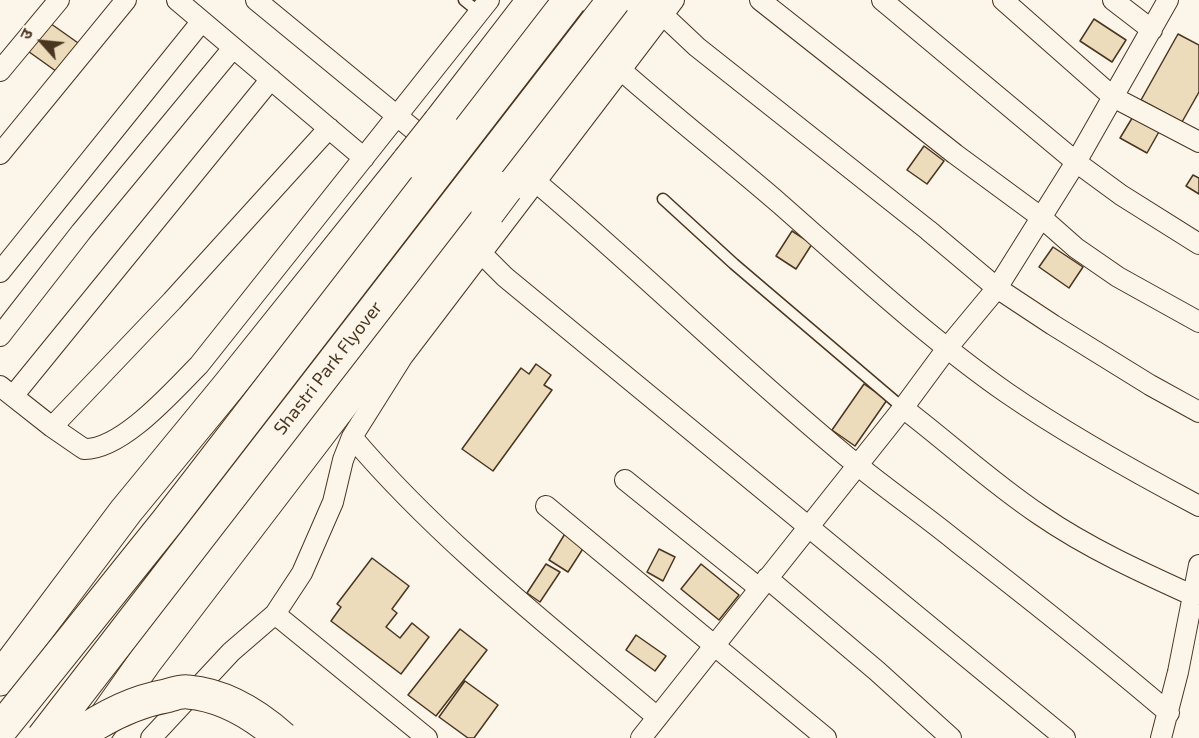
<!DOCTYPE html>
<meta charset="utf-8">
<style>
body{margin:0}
#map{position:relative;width:1199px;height:738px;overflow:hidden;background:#fbf6e9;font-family:"Exo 2","Noto Sans Devanagari",sans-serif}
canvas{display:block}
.north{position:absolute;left:12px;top:12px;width:60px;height:60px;-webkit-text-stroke:4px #fbf6e9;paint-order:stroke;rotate:297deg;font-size:16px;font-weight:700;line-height:24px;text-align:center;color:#4a3520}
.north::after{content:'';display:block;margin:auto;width:21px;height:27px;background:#4a3520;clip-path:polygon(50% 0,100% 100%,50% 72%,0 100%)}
</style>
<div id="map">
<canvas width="1199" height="738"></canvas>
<div class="north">उ</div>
</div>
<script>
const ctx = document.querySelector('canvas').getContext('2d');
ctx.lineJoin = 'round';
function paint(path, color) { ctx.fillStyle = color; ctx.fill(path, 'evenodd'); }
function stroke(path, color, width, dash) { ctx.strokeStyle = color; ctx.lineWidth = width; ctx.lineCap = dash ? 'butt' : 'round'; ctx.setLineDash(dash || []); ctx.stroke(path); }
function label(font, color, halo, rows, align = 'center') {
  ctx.font = font + ' "Exo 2",sans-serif'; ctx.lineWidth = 4.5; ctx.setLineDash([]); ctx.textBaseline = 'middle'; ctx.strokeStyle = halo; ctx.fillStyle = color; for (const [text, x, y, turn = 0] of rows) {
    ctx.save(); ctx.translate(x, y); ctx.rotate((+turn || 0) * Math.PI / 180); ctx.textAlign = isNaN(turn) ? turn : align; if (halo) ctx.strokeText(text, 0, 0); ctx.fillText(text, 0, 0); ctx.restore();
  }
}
const building = new Path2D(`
 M 1094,19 L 1126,40 L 1112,62 L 1080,41 Z
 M 47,21 L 81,45 L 60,74 L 25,49 Z
 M 1178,34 L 1199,45 L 1199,92 L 1182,122 L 1141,100 Z
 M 1134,115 L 1160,130 L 1147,153 L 1120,138 Z
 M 924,146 L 944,161 L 927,184 L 907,170 Z
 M 1193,175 L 1199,178 L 1199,194 L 1186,186 Z
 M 792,231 L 812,244 L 796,269 L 776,256 Z
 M 1053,247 L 1083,267 L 1069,288 L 1039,267 Z
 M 536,364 L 551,375 L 544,385 L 552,390 L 493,471 L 462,449 L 521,368 L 529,374 Z
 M 864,384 L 887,400 L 855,446 L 832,430 Z
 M 566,532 L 586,544 L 568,572 L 549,560 Z
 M 659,549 L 675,557 L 663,581 L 647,572 Z
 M 372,558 L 409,586 L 392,609 L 397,613 L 386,627 L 400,638 L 412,623 L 429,637 L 401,674 L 331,621 L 341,607 L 337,604 Z
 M 546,564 L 560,572 L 540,602 L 527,593 Z
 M 701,564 L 739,595 L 719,620 L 681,589 Z
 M 460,629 L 487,650 L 436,716 L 408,695 Z
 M 636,635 L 666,656 L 655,671 L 626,650 Z
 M 465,681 L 498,705 L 474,738 L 468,738 L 439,717 Z`);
paint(building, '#ecdcbc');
stroke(building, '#4a3520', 1.5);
const lane = new Path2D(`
 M 464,0 L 480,13
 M 663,199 L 734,264 L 903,408`);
const street = new Path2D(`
 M 177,0 L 364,158
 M 256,0 L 419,134 L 484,185
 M 760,0 L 955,154 L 1042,218 L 1076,248 L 1118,277 L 1199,322
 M 882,0 L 1076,162 L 1121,195 L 1199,244
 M 1003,0 L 1113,97 L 1199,142
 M 1113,0 L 1152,30
 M 663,15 L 697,47 L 928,230 L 997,288 L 1053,325 L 1150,385 L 1199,412
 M 621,70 C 673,116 728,159 780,204 C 854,269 927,337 1007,393 C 1068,435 1133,471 1199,506
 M 0,71 L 59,0
 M 0,154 L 126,0
 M 536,182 C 645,274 746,374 856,464 C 889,491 924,515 957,542 C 1029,598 1100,654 1169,713
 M 482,254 L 505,277 L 1065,738
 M 0,272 L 202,21
 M 0,336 L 81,232 L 233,48
 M 0,386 L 52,427 L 84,449 C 122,450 173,391 199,365 L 489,0
 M 13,396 L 271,79
 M 903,408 C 949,443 992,483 1040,515 C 1088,548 1141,572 1194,596
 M 52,427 L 172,301 L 329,128
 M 352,437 C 440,541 553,629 657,717
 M 625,480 L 759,588
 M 546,506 L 826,738
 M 767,578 L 877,671 L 951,738
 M 275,614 L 427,738
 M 151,738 L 231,652 L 275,614 L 302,573 L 333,502 L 343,460 L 352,437 L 403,356 L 674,0
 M 641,738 L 903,408 L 948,347 L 997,288 L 1076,162 L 1168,0
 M 1161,738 L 1178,672 L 1199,565`);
const highway = new Path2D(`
 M 440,122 L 534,0
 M 506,188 L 650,0
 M 0,679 L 126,511 L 228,387 L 409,161
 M 98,728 L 146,660 L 488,212`);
stroke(lane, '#4a3520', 13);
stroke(street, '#4a3520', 22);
stroke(highway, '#4a3520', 35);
stroke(lane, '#fbf6e9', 10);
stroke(street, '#fbf6e9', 20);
stroke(highway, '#fbf6e9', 33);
const highwayBridge = new Path2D(`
 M 409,161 L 440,122
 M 488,212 L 506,188
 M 0,730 L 167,522 L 570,0
 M 43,738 L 614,0
 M 74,738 C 102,718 132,702 166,696 C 173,694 181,691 188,692 C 224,695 256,715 282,738`);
stroke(highwayBridge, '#4a3520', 35, []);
stroke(highwayBridge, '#fbf6e9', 33);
label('18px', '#4a3520', '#fbf6e9', [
 ["Shastri Park Flyover",328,368,-52]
]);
</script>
